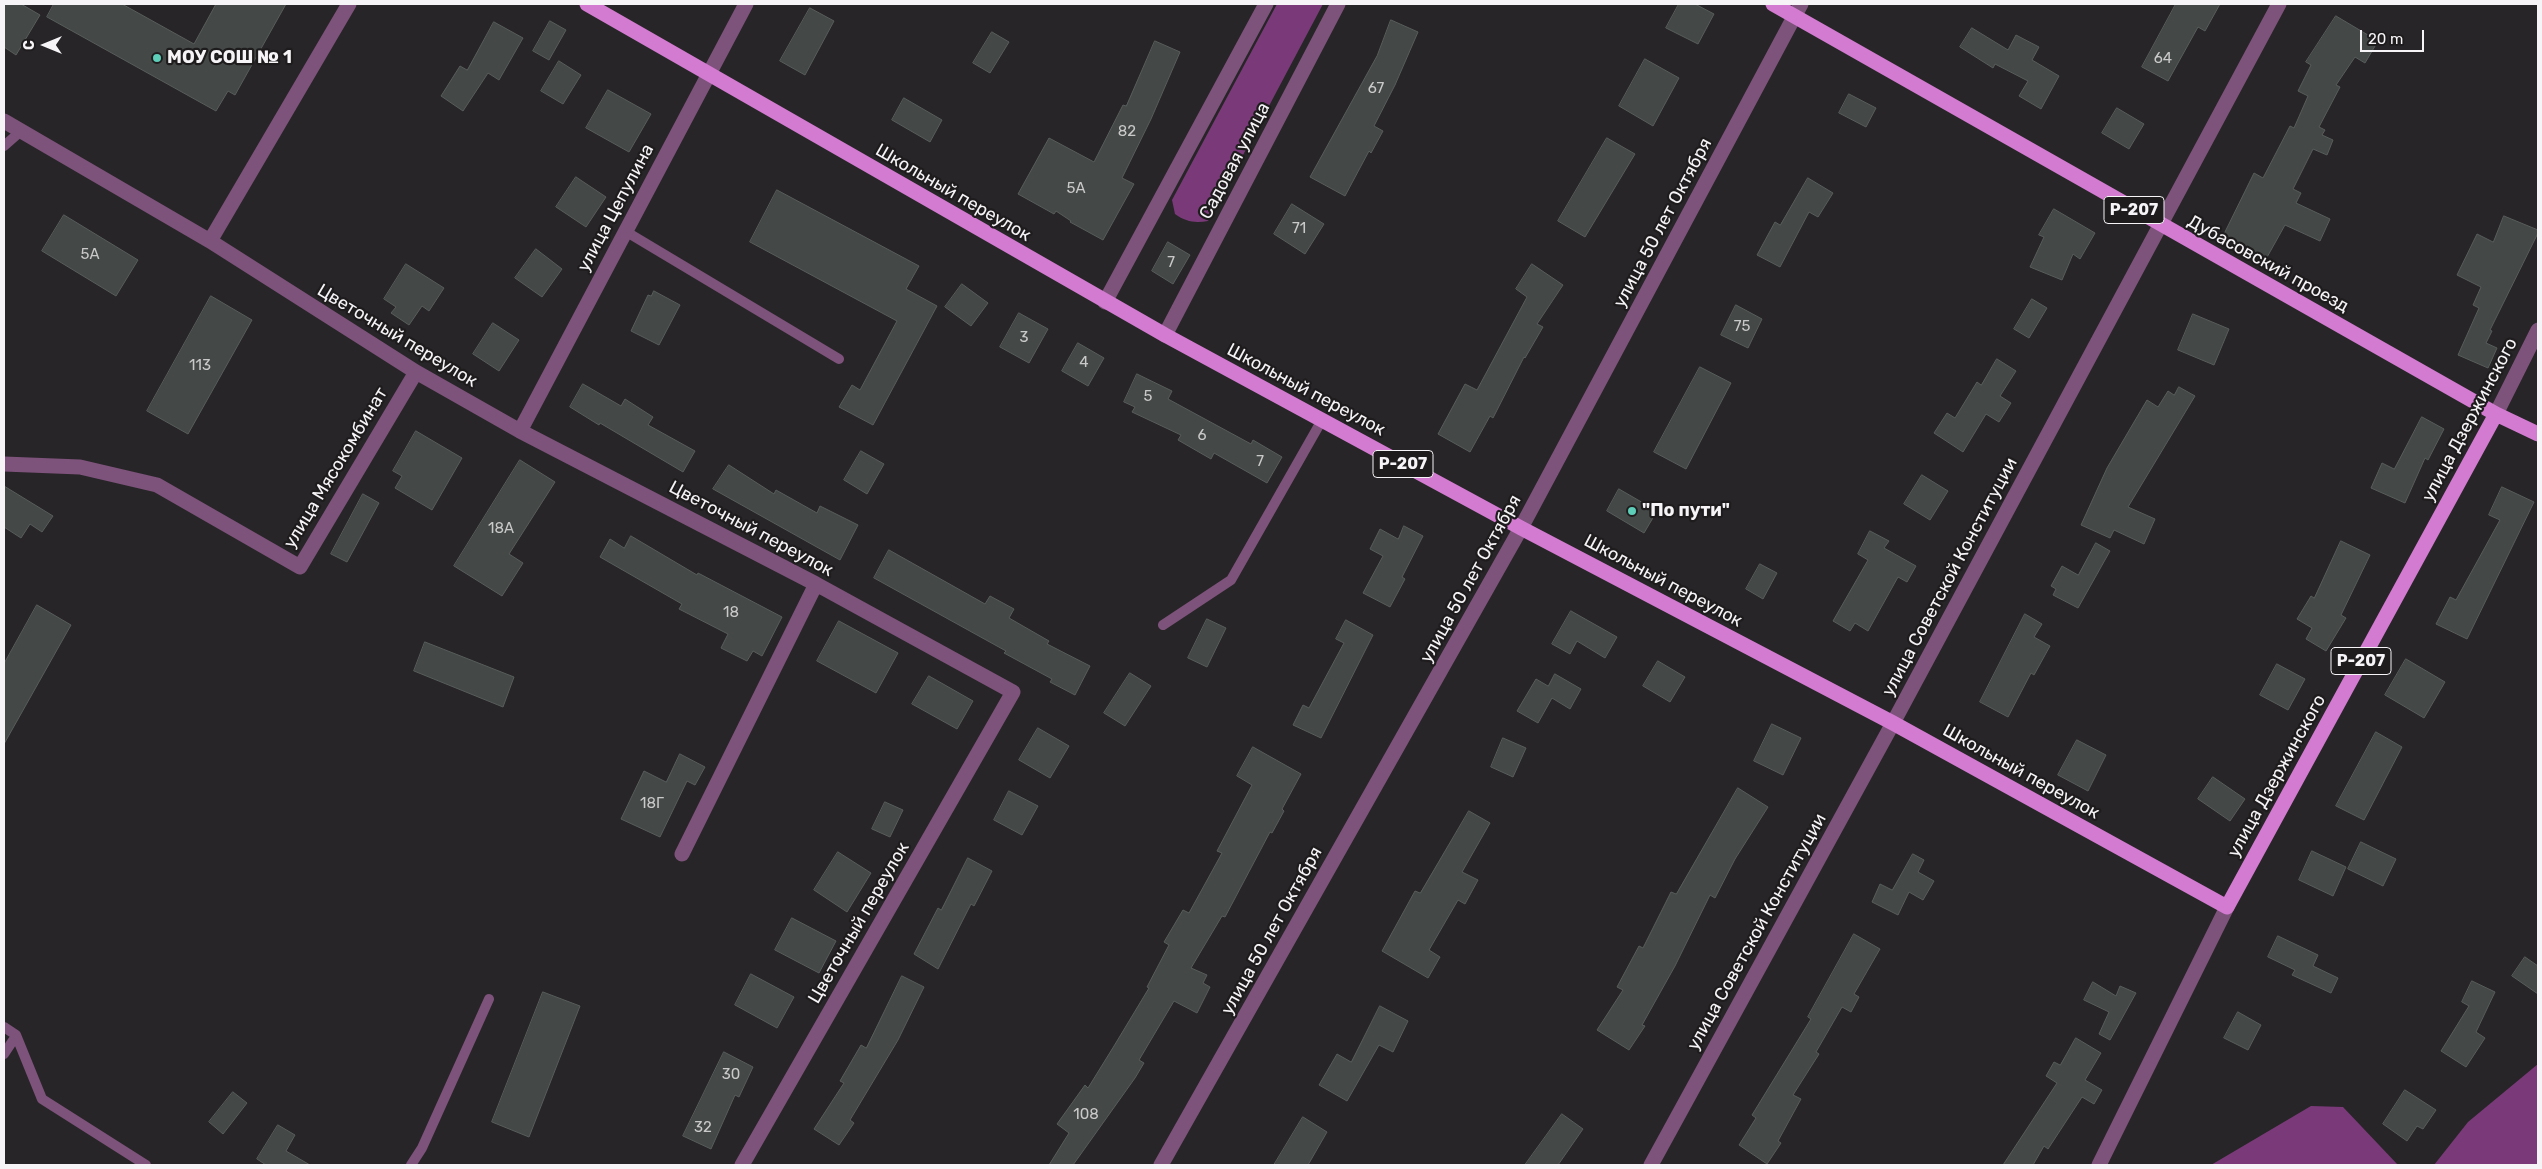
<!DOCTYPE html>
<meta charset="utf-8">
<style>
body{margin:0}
#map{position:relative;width:2542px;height:1169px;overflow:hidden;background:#282528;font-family:Rubik,sans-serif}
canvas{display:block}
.frame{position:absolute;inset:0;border:5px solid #f6f4f6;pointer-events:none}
.north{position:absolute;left:20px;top:20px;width:50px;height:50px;-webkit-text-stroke:4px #1f1c1e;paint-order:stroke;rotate:270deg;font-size:14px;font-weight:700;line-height:20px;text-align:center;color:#f6f4f6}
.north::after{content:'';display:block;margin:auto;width:18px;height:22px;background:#f6f4f6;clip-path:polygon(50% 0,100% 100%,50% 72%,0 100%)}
.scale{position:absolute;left:2360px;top:30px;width:64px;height:22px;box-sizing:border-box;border:2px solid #f6f4f6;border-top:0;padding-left:6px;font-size:15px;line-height:18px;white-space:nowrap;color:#f6f4f6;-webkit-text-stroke:4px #1f1c1e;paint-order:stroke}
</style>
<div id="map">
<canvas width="2542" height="1169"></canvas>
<div class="frame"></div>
<div class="north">С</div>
<div class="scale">20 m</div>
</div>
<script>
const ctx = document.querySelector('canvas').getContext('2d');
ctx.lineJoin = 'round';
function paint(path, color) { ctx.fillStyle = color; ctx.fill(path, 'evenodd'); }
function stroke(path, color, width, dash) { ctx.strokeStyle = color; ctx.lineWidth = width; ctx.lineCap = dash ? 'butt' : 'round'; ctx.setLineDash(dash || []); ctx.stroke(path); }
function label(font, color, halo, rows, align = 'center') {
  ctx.font = font + ' Rubik,sans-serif'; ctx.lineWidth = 4.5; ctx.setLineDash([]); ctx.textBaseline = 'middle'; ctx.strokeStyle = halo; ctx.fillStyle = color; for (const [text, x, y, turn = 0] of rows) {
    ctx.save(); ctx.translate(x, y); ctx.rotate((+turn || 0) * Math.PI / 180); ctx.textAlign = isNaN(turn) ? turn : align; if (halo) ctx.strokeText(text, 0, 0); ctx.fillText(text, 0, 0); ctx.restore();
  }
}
paint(new Path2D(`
 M 1277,4 L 1323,4 L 1208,221 C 1195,223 1186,222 1175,214 L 1172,200 Z
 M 2538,1064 L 2538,1165 L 2434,1165 L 2468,1122 Z
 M 2311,1106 L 2343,1107 L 2398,1165 L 2211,1165 Z`), '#7a3a79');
const building = new Path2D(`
 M 4,4 L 21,4 L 40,15 L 16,55 L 4,47 Z
 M 54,4 L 122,4 L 194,44 L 216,4 L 286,4 L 235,95 L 228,91 L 216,111 L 47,17 Z
 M 1679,4 L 1695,4 L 1714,14 L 1698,44 L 1666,28 Z
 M 2176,4 L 2220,4 L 2205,31 L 2198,27 L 2168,81 L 2142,67 Z
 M 810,8 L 834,21 L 805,75 L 780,61 Z
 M 2336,16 L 2378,41 L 2365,63 L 2355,57 L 2336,85 L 2340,87 L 2319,127 L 2325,130 L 2322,135 L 2333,140 L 2327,155 L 2313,149 L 2293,189 L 2301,193 L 2296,203 L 2330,219 L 2320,241 L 2285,225 L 2266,259 L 2223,236 L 2254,173 L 2263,178 L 2290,126 L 2294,128 L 2308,96 L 2298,91 L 2311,65 L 2306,62 Z
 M 1391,20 L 1418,32 L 1395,85 L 1374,126 L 1383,131 L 1371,153 L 1369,151 L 1345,196 L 1310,177 L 1377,56 Z
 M 550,21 L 566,30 L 549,60 L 533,51 Z
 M 494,22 L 523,38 L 499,80 L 488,73 L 463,111 L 441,96 L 460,66 L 467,70 Z
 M 1972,28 L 2008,50 L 2016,35 L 2039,47 L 2032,60 L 2059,76 L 2041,109 L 2019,96 L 2028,81 L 1995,64 L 1993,68 L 1960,47 Z
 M 992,32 L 1009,42 L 990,73 L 973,63 Z
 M 1155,41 L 1180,52 L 1151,119 L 1122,178 L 1134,184 L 1103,240 L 1070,222 L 1071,221 L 1056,211 L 1054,214 L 1018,194 L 1049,138 L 1094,162 L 1123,105 L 1126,106 Z
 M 1645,59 L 1679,78 L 1653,126 L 1619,106 Z
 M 559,61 L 581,75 L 563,104 L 541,91 Z
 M 608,90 L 651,114 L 629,152 L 586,128 Z
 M 1849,94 L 1876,108 L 1866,127 L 1839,113 Z
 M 904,98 L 942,120 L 930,142 L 892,120 Z
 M 2117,108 L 2144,124 L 2129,149 L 2102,133 Z
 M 1607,138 L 1635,154 L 1585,237 L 1558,221 Z
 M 576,177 L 606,197 L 586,227 L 556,207 Z
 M 1808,178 L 1833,193 L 1818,217 L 1809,212 L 1780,267 L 1757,255 L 1775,222 L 1780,225 Z
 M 777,190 L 919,266 L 906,289 L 937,306 L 873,425 L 839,407 L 852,385 L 860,390 L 897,321 L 750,242 Z
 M 1292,204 L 1324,224 L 1305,254 L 1274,234 Z
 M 2054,209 L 2095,233 L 2080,259 L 2073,254 L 2062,280 L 2030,267 L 2044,237 L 2039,235 Z
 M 64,215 L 138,260 L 116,296 L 42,251 Z
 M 2504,216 L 2538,230 L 2538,233 L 2490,330 L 2492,331 L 2486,343 L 2497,348 L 2488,368 L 2458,355 L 2479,308 L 2473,305 L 2481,287 L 2457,275 L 2477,234 L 2493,242 Z
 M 1168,242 L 1190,255 L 1173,284 L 1152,271 Z
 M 536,249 L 562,269 L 542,297 L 515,278 Z
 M 406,264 L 444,288 L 429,311 L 422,306 L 409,325 L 391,313 L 396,307 L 384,299 Z
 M 1532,264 L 1563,285 L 1537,324 L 1543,327 L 1525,358 L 1524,357 L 1493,418 L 1490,416 L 1470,452 L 1438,434 L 1465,384 L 1477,390 L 1527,297 L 1516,289 Z
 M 962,284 L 988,303 L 971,326 L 945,307 Z
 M 654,291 L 680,305 L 659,345 L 631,331 L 648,295 L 651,296 Z
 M 211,296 L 252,320 L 188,434 L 147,411 Z
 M 2032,299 L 2047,308 L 2029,338 L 2014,329 Z
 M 1736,305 L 1762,319 L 1748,348 L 1721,335 Z
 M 1019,313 L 1048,329 L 1029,363 L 1000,347 Z
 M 2193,314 L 2229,329 L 2214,365 L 2178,350 Z
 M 493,323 L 519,340 L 499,371 L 473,354 Z
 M 1078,343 L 1104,358 L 1088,386 L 1062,371 Z
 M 1997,359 L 2016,371 L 2000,396 L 2011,403 L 1999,422 L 1986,414 L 1963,452 L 1934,433 L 1947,413 L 1955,418 L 1977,382 L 1981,385 Z
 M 1700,367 L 1731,383 L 1686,469 L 1654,452 Z
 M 1137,374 L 1172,391 L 1168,399 L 1251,444 L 1253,440 L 1282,457 L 1267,483 L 1214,453 L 1211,459 L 1178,440 L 1181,435 L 1132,412 L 1135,407 L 1124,402 Z
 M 583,384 L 621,406 L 625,399 L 653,417 L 648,425 L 695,451 L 683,472 L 600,423 L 599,425 L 570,407 Z
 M 2179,387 L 2195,396 L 2128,507 L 2155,519 L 2144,544 L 2114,530 L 2110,538 L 2081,525 L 2107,468 L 2147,400 L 2158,407 L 2168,391 L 2174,395 Z
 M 2422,417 L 2444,429 L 2428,460 L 2425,458 L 2405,503 L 2371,488 L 2382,463 L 2394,469 Z
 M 416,431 L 462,458 L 432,510 L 395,488 L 402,476 L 393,471 Z
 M 861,451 L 884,464 L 867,494 L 844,480 Z
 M 520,460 L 555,482 L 509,554 L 523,563 L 502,596 L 454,566 Z
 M 729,465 L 774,494 L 776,490 L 817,513 L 820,506 L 858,525 L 840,560 L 713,489 Z
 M 1922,475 L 1948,491 L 1930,520 L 1904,504 Z
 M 4,486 L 53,516 L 42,532 L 30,524 L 21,538 L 4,527 Z
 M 2502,487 L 2534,502 L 2467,639 L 2436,624 L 2450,597 L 2456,600 L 2500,520 L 2489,515 Z
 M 1619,489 L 1657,511 L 1644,533 L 1607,511 Z
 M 363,494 L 379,503 L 347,562 L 331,554 Z
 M 1404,526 L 1423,536 L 1402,577 L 1405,579 L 1390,607 L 1363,593 L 1383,556 L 1370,549 L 1380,529 L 1398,539 Z
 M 1870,531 L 1889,541 L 1884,548 L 1916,566 L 1907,582 L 1898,577 L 1868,631 L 1855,623 L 1850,631 L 1833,621 L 1868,560 L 1858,554 Z
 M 631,536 L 697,575 L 698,573 L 782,617 L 762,656 L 753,651 L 747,661 L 721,648 L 728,634 L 679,609 L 682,604 L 600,557 L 610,539 L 624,548 Z
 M 2341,541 L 2370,555 L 2341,615 L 2346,618 L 2326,651 L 2306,639 L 2312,628 L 2297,619 L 2311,596 L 2314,598 Z
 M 2096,543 L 2110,551 L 2078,608 L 2053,595 L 2056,589 L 2051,586 L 2062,566 L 2078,575 Z
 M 889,550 L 985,604 L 990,596 L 1014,609 L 1009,618 L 1049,641 L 1047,644 L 1090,666 L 1075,695 L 1050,682 L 1052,679 L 1004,653 L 1006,651 L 874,578 Z
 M 1760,564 L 1777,573 L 1763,599 L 1746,589 Z
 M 37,605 L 71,625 L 4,744 L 4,664 Z
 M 1571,611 L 1617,637 L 1605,658 L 1577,641 L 1570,654 L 1552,644 Z
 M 2025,614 L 2042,624 L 2034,637 L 2050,646 L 2034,675 L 2031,673 L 2008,717 L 1980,702 Z
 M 1207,619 L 1226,628 L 1207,667 L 1188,658 Z
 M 1346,620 L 1373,635 L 1321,738 L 1293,725 L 1303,705 L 1309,708 L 1344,643 L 1336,639 Z
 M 839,621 L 898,653 L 876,693 L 817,661 Z
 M 425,642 L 514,677 L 503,707 L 414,671 Z
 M 2406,659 L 2445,682 L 2424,718 L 2385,695 Z
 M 1658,661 L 1685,677 L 1670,702 L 1643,686 Z
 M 2277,664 L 2305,679 L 2288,710 L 2260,695 Z
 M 1130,673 L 1151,686 L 1125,726 L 1104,713 Z
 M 1555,674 L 1581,689 L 1570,709 L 1552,698 L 1538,723 L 1517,711 L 1536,679 L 1548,686 Z
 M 929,676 L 973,701 L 957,729 L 912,704 Z
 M 1772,724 L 1801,738 L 1783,775 L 1754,761 Z
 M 1038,728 L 1069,746 L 1050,778 L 1019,760 Z
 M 2376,732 L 2402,747 L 2364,820 L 2336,806 Z
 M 1503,738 L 1526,748 L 1513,777 L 1491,767 Z
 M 2077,740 L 2106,755 L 2088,791 L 2058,775 Z
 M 1253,747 L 1301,774 L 1282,809 L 1284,811 L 1272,833 L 1270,832 L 1225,917 L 1222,916 L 1191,968 L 1207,975 L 1203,983 L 1210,987 L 1197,1013 L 1174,1001 L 1139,1060 L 1144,1063 L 1135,1078 L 1073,1165 L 1049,1165 L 1069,1133 L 1057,1124 L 1085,1085 L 1088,1088 L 1114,1046 L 1149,988 L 1147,987 L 1169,945 L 1164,942 L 1183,910 L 1189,913 L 1222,853 L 1217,851 L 1252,785 L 1237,776 Z
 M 680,754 L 705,767 L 695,785 L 687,781 L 660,837 L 621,819 L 644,771 L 666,782 Z
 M 2213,777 L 2245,799 L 2230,821 L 2198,799 Z
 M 1738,788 L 1768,807 L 1735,859 L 1715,898 L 1710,895 L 1675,966 L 1642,1025 L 1645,1026 L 1629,1050 L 1597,1030 L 1623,990 L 1617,987 L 1639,946 L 1643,948 L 1671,892 L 1676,894 Z
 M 1009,791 L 1038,806 L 1022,835 L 994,820 Z
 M 885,802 L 903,810 L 890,837 L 872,829 Z
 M 1469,811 L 1490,823 L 1462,872 L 1478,880 L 1465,904 L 1458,900 L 1429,950 L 1440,957 L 1428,978 L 1382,951 L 1415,891 L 1420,893 Z
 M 2361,842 L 2396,859 L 2383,886 L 2348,869 Z
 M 2312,851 L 2346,867 L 2333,896 L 2299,880 Z
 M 838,852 L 871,873 L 847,912 L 814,890 Z
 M 1913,854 L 1924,860 L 1918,872 L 1934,881 L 1923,900 L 1909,892 L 1898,915 L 1872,902 L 1880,884 L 1892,890 Z
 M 968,858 L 992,871 L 974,906 L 971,904 L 938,969 L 914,954 L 938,908 L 941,910 Z
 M 792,918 L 836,941 L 819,973 L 775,950 Z
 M 1854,934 L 1880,949 L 1854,994 L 1859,997 L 1851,1012 L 1842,1007 L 1816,1052 L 1819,1054 L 1793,1095 L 1801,1099 L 1778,1141 L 1781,1143 L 1767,1164 L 1739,1145 L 1756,1118 L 1752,1115 L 1811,1019 L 1808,1017 Z
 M 2278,936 L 2318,955 L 2313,966 L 2338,978 L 2331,993 L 2292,975 L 2295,970 L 2268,957 Z
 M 2525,957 L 2538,966 L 2538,994 L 2512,976 Z
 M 751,974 L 794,997 L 777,1028 L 735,1005 Z
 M 902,976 L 924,987 L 898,1040 L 850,1120 L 854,1123 L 839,1145 L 814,1129 L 844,1083 L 840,1081 L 861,1045 L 866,1048 Z
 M 2472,981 L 2495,992 L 2476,1032 L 2485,1038 L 2466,1067 L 2441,1051 L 2469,1006 L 2462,1002 Z
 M 2093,982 L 2116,996 L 2120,986 L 2136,993 L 2110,1040 L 2099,1034 L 2109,1012 L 2084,1000 Z
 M 543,992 L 580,1006 L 529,1137 L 492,1122 Z
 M 1380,1006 L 1408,1021 L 1393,1052 L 1379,1045 L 1347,1101 L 1319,1085 L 1337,1054 L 1351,1062 Z
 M 2238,1012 L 2261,1025 L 2248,1050 L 2224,1038 Z
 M 2076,1038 L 2101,1053 L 2085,1080 L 2102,1090 L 2094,1104 L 2082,1097 L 2048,1149 L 2044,1146 L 2033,1165 L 2003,1165 L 2057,1083 L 2046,1076 L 2054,1062 L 2060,1065 Z
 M 724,1052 L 753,1067 L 739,1097 L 735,1095 L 711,1149 L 683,1136 Z
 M 2405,1090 L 2436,1110 L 2423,1129 L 2417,1126 L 2407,1141 L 2383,1124 Z
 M 233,1092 L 247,1103 L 223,1134 L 209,1122 Z
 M 1562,1114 L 1583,1129 L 1558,1165 L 1525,1165 Z
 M 1303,1117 L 1327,1132 L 1308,1165 L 1274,1165 Z
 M 278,1125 L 295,1135 L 286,1151 L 310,1165 L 266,1165 L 257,1159 Z`);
paint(building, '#444947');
stroke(building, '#575d5b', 1);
stroke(new Path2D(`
 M 4,146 L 21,131
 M 625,231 L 839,359
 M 1163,625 L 1231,580 L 1322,420
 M 4,1027 L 16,1035 L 42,1099 L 146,1165
 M 4,1054 L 16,1036
 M 411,1165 L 422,1148 L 489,999`), '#7d527b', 10);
stroke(new Path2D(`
 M 4,121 L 210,241 L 416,372 L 520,431 L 816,584 L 1013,692 L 742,1165
 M 210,241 L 349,4
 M 1105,302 L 1266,4
 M 1165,335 L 1338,4
 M 2496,414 L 2538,330
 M 520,431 L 746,4
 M 4,464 L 80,467 L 157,485 L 300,567 L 416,372
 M 682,854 L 816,584
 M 1161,1165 L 1521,528 L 1801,4
 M 1651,1165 L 1893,723 L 2279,4
 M 2099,1165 L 2227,907`), '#7d527b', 15);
stroke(new Path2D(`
 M 587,4 L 1165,335 L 1521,528 L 1893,723 L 2227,907 L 2496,414
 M 1773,4 L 2496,414 L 2538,434`), '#d37ad1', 15);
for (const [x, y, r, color] of [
 [157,58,5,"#5dceb8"],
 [1632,511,5,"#5dceb8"]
]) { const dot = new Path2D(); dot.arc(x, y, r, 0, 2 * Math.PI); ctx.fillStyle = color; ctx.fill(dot); stroke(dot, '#1f1c1e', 2); }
label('15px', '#cac9ca', null, [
 ["64",2163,59],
 ["67",1376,89],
 ["82",1127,132],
 ["5А",1076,189],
 ["71",1299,229],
 ["5А",90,255],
 ["7",1171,263],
 ["75",1742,327],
 ["3",1024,338],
 ["4",1084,363],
 ["113",200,366],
 ["5",1148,397],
 ["6",1202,436],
 ["7",1260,462],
 ["18А",501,529],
 ["18",731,613],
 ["18Г",652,804],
 ["30",731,1075],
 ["108",1086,1115],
 ["32",703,1128]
]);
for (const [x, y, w] of [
 [2134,210,60],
 [1403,464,60],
 [2361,661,60]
]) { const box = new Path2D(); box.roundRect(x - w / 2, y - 13.5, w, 27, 4); ctx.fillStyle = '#1f1c1e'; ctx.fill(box); stroke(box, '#f6f4f6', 1); }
label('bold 16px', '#f6f4f6', null, [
 ["Р-207",2134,210],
 ["Р-207",1403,464],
 ["Р-207",2361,661]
]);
label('bold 18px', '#f6f4f6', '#1f1c1e', [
 ["МОУ СОШ № 1",167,58],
 ["\"По пути\"",1642,511]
], 'left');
label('18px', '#f6f4f6', '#1f1c1e', [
 ["Садовая улица",1235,161,-62],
 ["Школьный переулок",953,193,30],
 ["улица Цепулина",616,208,-62],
 ["улица 50 лет Октября",1663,223,-62],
 ["Дубасовский проезд",2268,264,29],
 ["Цветочный переулок",397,336,31],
 ["Школьный переулок",1306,390,28],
 ["улица Дзержинского",2470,420,-62],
 ["улица Мясокомбинат",336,468,-59],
 ["Цветочный переулок",751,529,28],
 ["улица Советской Конституции",1950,577,-62],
 ["улица 50 лет Октября",1471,579,-61],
 ["Школьный переулок",1663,581,28],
 ["Школьный переулок",2021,772,29],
 ["улица Дзержинского",2277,776,-61],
 ["Цветочный переулок",859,923,-60],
 ["улица 50 лет Октября",1272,931,-61],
 ["улица Советской Конституции",1757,932,-61]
]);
</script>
